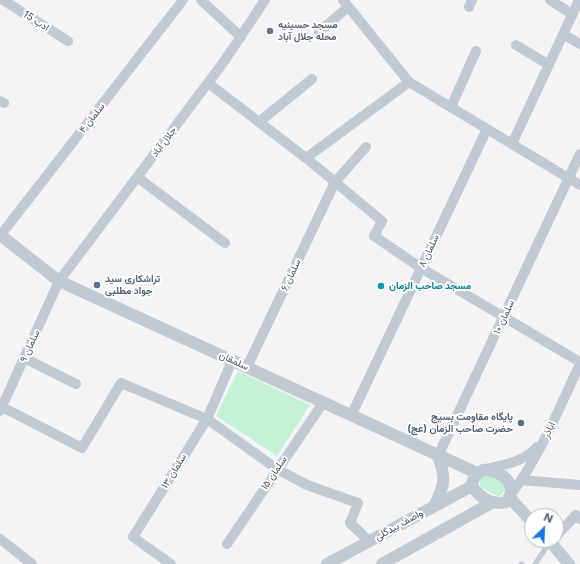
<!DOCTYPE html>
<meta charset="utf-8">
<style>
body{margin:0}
#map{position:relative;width:580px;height:564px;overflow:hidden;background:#f5f3f3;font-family:Inter,sans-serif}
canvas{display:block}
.north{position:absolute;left:524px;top:508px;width:40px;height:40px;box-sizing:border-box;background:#fff;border:1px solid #b7bbc0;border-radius:50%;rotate:24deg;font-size:11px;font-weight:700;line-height:16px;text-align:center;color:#4a5661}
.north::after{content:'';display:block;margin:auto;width:14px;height:18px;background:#1a73e8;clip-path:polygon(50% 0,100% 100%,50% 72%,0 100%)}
</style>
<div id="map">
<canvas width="580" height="564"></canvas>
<div class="north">N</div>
</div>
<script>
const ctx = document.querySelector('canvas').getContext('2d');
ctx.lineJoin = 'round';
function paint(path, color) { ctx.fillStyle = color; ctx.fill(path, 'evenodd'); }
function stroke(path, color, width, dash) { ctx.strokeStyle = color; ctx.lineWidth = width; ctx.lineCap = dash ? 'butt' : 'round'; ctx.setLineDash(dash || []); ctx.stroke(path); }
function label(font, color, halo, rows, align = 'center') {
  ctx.font = font + ' Inter,Vazirmatn,sans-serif'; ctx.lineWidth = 4; ctx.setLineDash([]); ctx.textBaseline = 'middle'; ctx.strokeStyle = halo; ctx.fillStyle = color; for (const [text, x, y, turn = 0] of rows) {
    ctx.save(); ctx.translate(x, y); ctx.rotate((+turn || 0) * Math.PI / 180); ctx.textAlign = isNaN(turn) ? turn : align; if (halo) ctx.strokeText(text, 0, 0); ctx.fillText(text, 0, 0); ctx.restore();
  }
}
paint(new Path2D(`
 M 238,371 L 310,405 L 277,456 L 216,416 Z
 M 491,476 L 501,481 L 507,488 L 499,497 L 480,487 L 480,478 Z`), '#c3f1d5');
stroke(new Path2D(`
 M 521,564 L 522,564
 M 535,564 L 550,542`), '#c1cad2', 5);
stroke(new Path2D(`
 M 3,0 L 68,41
 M 201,0 L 241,37
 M 343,0 L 409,82
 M 550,0 L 572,14
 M 469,7 L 472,0
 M 319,32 L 348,7
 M 563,34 L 580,44
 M 516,45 L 549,65
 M 208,83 L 306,158 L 382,221 L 374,236 L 421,268 L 580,362
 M 0,101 L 4,103
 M 451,107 L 476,51
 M 259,122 L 312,79
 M 512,144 L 579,0
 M 306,158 L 409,82 L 580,185
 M 137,177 L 225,243
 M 0,236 L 183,0
 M 24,358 L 76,384
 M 247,367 L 335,182 L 366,147
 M 2,407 L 82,448 L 121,383 L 207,419 L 277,469 L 307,485 L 358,503 L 350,523 L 369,541
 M 0,411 L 59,281 L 223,63 L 265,0
 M 351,416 L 487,129
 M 438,456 L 580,154
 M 485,469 C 504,465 524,462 537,447
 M 521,480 L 580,485
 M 512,493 C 541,454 559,408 580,364
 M 556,536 L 576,515 L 580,519
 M 0,539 L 32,564
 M 227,544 L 323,403
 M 171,564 L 133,537 L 207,419 L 232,361`), '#c1cad2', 10);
stroke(new Path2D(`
 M 0,235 L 59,281 L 477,473
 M 483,470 C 500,470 521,484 506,502 C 492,506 479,497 472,486 C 473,477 476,474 483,470 Z
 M 510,498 L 532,522
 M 434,506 C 445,486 446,477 438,456
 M 549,540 L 569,564
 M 327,564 L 472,486
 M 382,564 L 493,502`), '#c1cad2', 12);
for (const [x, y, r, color] of [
 [270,31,4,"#6b7280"],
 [97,285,4,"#5c6f8a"],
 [381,286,4,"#0f9aa8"],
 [521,423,4,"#5c6f8a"]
]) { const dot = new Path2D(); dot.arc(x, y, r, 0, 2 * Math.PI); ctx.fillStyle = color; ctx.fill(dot); stroke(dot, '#fff', 1.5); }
label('10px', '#4a5661', '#fff', [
 ["ادب 15",36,21,33],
 ["سلمان ۴",92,118,-52],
 ["جلال آباد",164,142,-53],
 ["سلمان ۸",429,251,-65],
 ["سلمان ۶",291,275,-65],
 ["سلمان ۱۰",504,317,-65],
 ["سلمان ۹",30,346,-66],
 ["سلمقان",234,361,25],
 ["اباذر",549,430,-65],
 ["سلمان ۱۳",174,471,-58],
 ["سلمان ۱۵",274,473,-56],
 ["واصف بیدگلی",399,525,-29]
]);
label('bold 10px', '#5b616d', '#fff', [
 ["مسجد حسینیه",278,25],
 ["محله جلال آباد",278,37]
], 'left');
label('bold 10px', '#4e5e75', '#fff', [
 ["تراشکاری سید",105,279],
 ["جواد مطلبی",105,291],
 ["پایگاه مقاومت بسیج",513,417,"right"],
 ["حضرت صاحب الزمان (عج)",513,429,"right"]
], 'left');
label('bold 10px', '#0d838f', '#fff', [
 ["مسجد صاحب الزمان",389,286]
], 'left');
</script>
